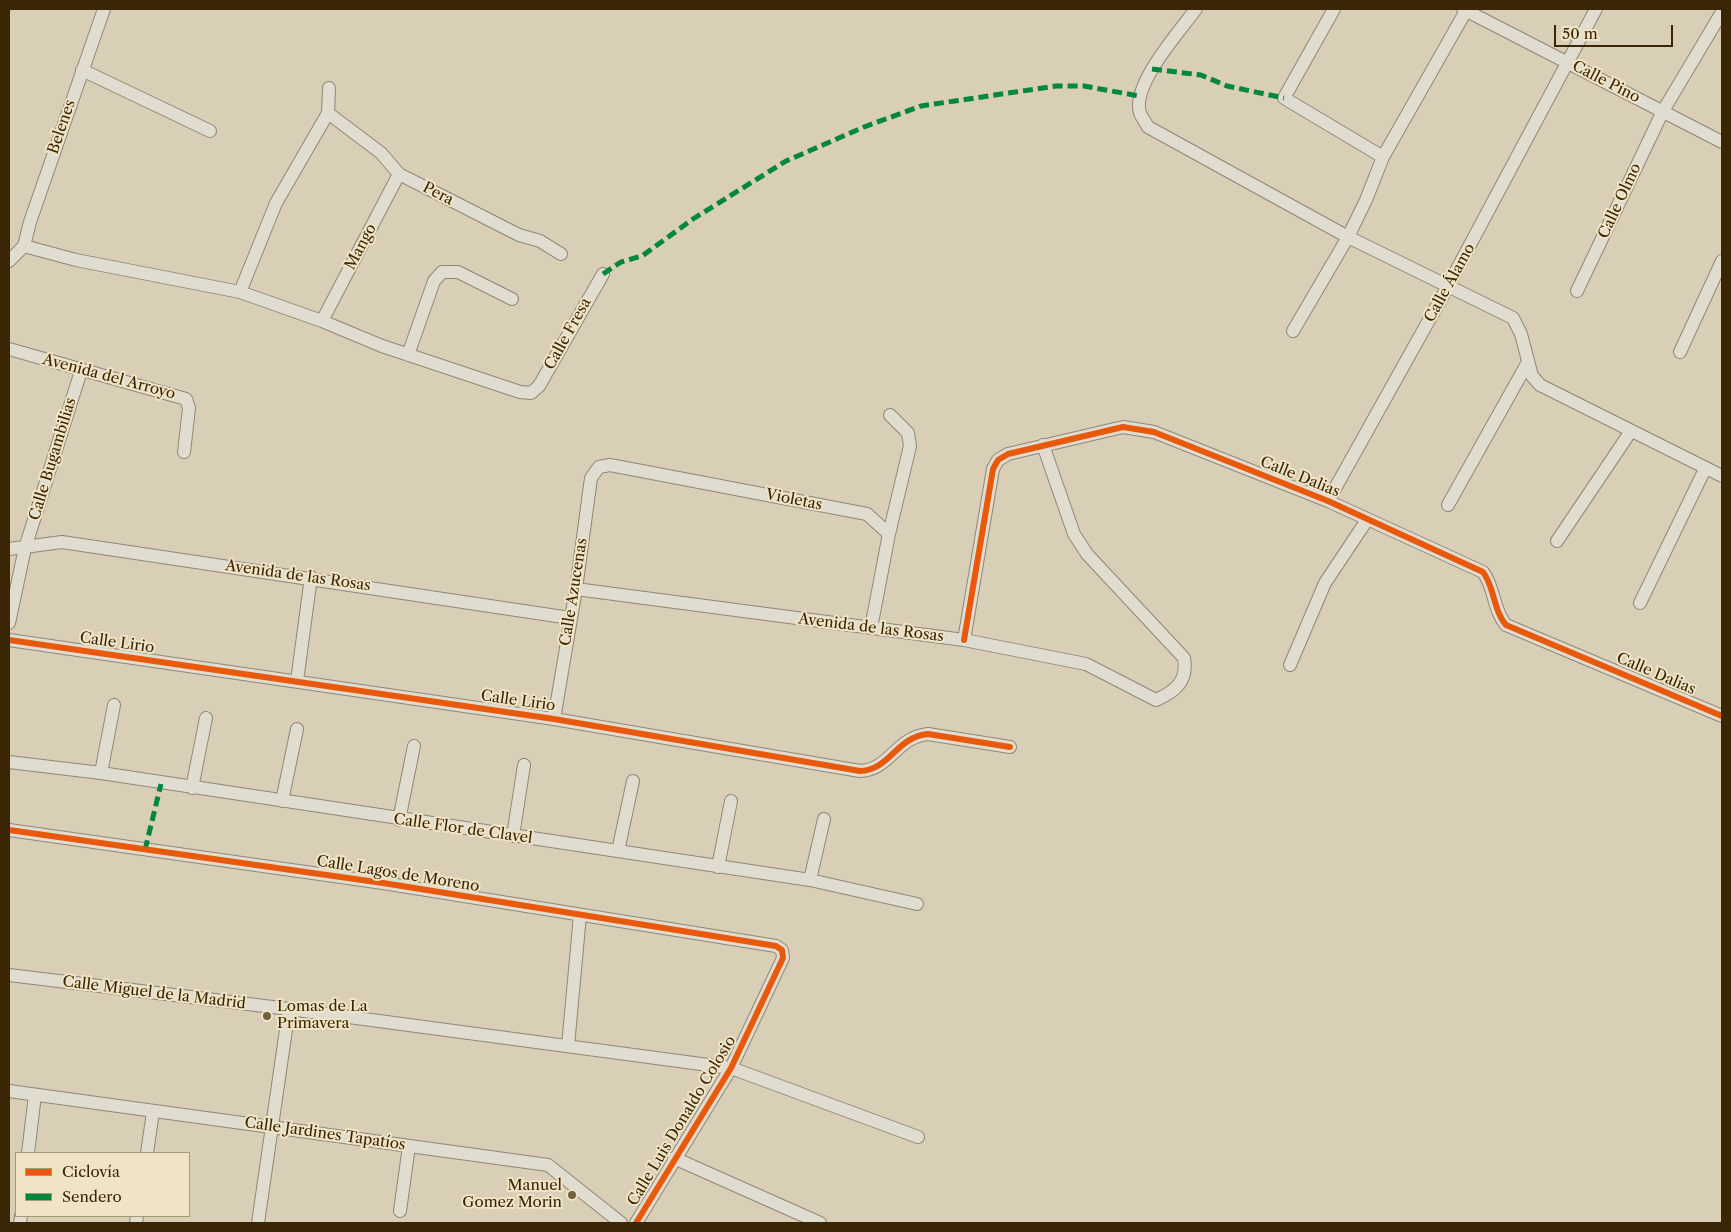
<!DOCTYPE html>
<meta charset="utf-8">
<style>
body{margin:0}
#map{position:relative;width:1731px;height:1232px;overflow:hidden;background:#d9cfb7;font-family:"Libre Caslon Text",serif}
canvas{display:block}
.frame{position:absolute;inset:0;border:10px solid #3a2504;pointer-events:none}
.legend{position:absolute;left:15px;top:1152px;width:175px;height:65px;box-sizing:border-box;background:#f0e4c6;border:1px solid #a79878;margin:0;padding:6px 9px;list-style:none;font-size:15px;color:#3a2504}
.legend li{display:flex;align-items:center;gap:10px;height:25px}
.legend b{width:25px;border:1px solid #a79878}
.scale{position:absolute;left:1554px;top:25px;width:119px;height:22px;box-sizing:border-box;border:2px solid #3a2504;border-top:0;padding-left:6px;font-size:15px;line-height:18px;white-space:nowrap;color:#3a2504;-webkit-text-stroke:4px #f0e4c6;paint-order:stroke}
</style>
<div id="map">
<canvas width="1731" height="1232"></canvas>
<div class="frame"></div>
<ul class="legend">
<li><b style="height:6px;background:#e8590c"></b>Ciclovía</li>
<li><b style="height:6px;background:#00873e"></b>Sendero</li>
</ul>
<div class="scale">50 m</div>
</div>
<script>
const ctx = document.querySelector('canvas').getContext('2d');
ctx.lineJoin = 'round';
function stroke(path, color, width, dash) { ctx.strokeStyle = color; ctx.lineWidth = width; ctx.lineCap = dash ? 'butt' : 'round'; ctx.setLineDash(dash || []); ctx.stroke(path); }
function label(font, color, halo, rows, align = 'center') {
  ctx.font = font + ' "Libre Caslon Text",serif'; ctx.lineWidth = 4; ctx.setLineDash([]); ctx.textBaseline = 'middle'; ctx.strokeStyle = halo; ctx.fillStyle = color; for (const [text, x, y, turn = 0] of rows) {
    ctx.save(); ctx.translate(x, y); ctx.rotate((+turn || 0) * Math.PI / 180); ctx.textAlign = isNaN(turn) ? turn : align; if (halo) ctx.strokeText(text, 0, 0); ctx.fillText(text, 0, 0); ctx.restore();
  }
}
const street = new Path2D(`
 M 1196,9 C 1180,31 1131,85 1140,113 C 1142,118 1146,123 1148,127 L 1348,237 L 1513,318 L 1521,334 L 1532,376 L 1540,385 L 1722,476
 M 1334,9 L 1284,98 L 1383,157
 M 1463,9 L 1722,142
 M 82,70 L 210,131
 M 328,113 L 381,153 L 399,174 L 519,235 L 540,241 L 561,254
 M 24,246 L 76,260 L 240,292 L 322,321 L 382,346 L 520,392 L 531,393 L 539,386 L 603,274
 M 24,246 L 30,222 L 104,9
 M 9,261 L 24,246
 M 1577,291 L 1663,111 L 1722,12
 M 240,292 L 276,203 L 328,113 L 329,88
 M 322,321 L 399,174
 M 1293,331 L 1348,237 L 1366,200 L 1383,157 L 1467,9
 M 9,349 L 186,399 L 189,408 L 184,452
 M 1680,352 L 1722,261
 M 408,355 L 434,281 L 442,272 L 458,272 L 512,299
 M 1328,501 L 1448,286 L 1596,9
 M 1448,505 L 1528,362
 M 1557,541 L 1631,431
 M 9,549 L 62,542 L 570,618
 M 576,589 L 964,640 L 1086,664 L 1156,700 C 1176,691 1188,681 1184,658 L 1087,554 L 1074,534 L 1043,445
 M 1640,603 L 1705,469
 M 9,623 L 25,548 L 81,371
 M 871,628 L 889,534 L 910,446 L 908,433 L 890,415
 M 9,640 L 554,719 L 860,771 C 890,770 896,737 928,734 L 1010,747
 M 964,640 L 993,469 L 998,460 L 1008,454 L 1123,427 L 1154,432 L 1328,501 L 1483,572 C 1495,588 1493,610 1506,625 L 1722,716
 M 1290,665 L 1325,583 L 1367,520
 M 297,681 L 311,577
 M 554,719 L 576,589 L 591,478 L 599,467 L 610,465 L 867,514 L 889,534
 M 9,762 L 101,773 L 810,880 L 917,904
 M 101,773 L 114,705
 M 192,788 L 206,718
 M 282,801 L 297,729
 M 399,820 L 414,746
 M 9,830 L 383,883 L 776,946 L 782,950 L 783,958 L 731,1068 L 636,1223
 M 513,836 L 524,765
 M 618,851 L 633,781
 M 718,867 L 731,801
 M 810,880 L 824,819
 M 9,975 L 289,1009 L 731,1068 L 918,1137
 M 568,1046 L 580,915
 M 9,1091 L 548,1165 L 621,1223
 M 28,1153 L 35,1095
 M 147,1153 L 153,1112
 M 674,1158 L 820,1223
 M 400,1211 L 409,1146
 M 20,1223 L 21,1216
 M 136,1223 L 137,1216
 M 258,1223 L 289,1009`);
stroke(street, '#8f8776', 14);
stroke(street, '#e1dcd0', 12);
stroke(new Path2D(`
 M 1152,69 L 1201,75 L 1227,86 L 1284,98
 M 603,274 L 621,262 L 642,256 L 693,219 L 786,161 L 864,127 L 921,106 L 1056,86 L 1084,86 L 1139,96
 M 145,850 L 161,784`), '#00873e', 5, [10, 5]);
stroke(new Path2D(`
 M 9,640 L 554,719 L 860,771 C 890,770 896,737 928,734 L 1010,747
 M 964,640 L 993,469 L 998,460 L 1008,454 L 1123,427 L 1154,432 L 1328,501 L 1483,572 C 1495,588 1493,610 1506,625 L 1722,716
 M 9,830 L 383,883 L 776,946 L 782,950 L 783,958 L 731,1068 L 636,1223`), '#e8590c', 6);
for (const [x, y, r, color] of [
 [267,1016,5,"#726043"],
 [572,1195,5,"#726043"]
]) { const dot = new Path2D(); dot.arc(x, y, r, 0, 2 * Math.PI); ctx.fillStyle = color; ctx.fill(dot); stroke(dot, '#f0e4c6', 2); }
label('15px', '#3a2504', '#f0e4c6', [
 ["Calle Pino",1606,82,27],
 ["Belenes",62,127,-71],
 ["Pera",438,194,27],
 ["Calle Olmo",1620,201,-65],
 ["Mango",361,247,-62],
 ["Calle Álamo",1450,283,-61],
 ["Calle Fresa",568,334,-61],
 ["Avenida del Arroyo",109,377,15],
 ["Calle Bugambilias",53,459,-73],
 ["Calle Dalias",1300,477,22],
 ["Violetas",794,500,11],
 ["Avenida de las Rosas",298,576,8],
 ["Calle Azucenas",574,592,-81],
 ["Avenida de las Rosas",871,628,7],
 ["Calle Lirio",117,643,8],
 ["Calle Dalias",1656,674,23],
 ["Calle Lirio",518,701,8],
 ["Calle Flor de Clavel",463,829,8],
 ["Calle Lagos de Moreno",398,874,9],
 ["Calle Miguel de la Madrid",154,993,7],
 ["Calle Luis Donaldo Colosio",682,1121,-59],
 ["Calle Jardines Tapatíos",325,1134,8]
]);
label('15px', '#3a2504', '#f0e4c6', [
 ["Lomas de La",277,1007],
 ["Primavera",277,1024],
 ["Manuel",562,1186,"right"],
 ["Gomez Morin",562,1203,"right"]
], 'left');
</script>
